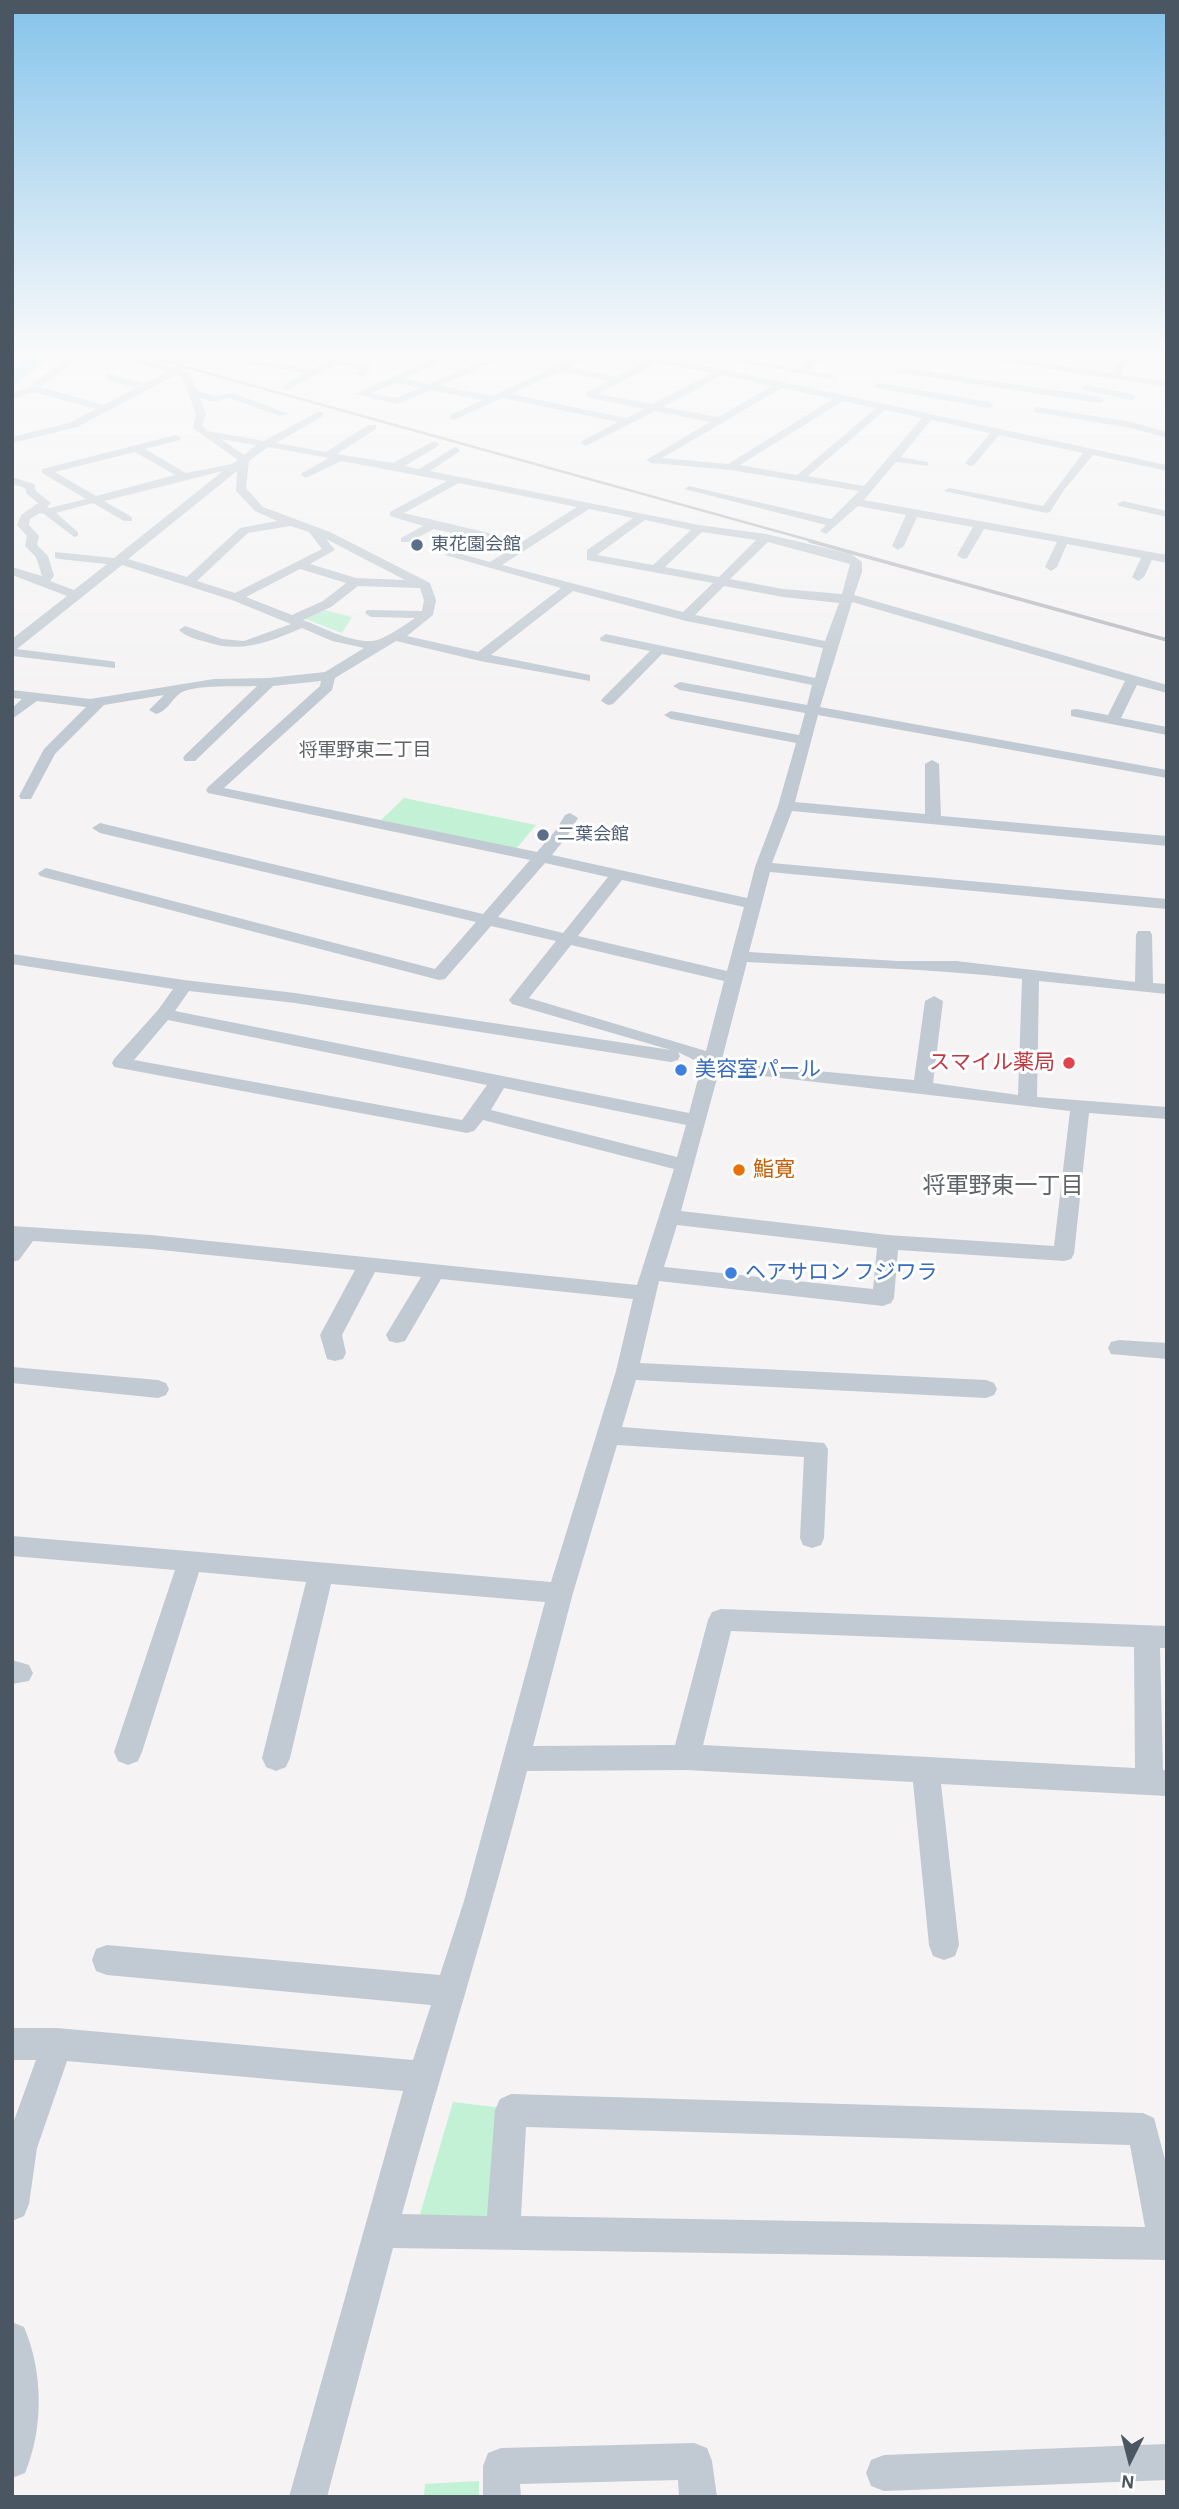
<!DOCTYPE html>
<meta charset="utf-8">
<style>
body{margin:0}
#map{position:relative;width:1179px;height:2509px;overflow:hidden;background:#f5f3f3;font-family:"Alegreya Sans",sans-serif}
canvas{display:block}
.frame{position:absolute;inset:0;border:14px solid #4a5661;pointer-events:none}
.north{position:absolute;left:1095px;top:2425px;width:70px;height:70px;-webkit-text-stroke:5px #fff;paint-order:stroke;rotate:186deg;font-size:19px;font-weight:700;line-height:28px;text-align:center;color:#4a5661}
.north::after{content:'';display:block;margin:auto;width:24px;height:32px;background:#4a5661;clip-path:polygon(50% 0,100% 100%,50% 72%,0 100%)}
</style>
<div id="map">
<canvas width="1179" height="2509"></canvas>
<div class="frame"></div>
<div class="north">N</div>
</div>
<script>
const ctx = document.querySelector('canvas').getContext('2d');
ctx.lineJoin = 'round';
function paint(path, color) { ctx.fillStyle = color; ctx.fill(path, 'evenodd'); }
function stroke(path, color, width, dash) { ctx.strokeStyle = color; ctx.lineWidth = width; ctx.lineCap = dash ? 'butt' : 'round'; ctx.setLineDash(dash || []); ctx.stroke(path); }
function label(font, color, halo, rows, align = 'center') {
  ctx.font = font + ' "Alegreya Sans","Noto Sans JP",sans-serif'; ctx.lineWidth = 6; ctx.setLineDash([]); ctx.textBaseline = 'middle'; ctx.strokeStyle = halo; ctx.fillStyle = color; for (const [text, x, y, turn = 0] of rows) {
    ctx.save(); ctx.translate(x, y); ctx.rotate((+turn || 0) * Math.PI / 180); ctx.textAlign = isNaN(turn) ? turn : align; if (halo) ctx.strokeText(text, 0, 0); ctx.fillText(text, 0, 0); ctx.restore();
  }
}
paint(new Path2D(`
 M 325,610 L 352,617 L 342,633 L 303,618 Z
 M 404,798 L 536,825 L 516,849 L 381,820 Z
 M 453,2102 L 503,2108 L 495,2224 L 418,2221 Z
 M 479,2481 L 479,2497 L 424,2497 L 425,2484 Z`), '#c3f1d5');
stroke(new Path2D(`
 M 12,372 L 25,369`), '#90daee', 3.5);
paint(new Path2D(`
 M 30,356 L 51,356 L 18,383 L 12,384 L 12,370 Z`), '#90daee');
paint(new Path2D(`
 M 71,356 L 81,356 L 40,387 L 104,405 L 136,388 L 107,380 L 107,373 L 144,384 L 167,372 L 118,356 L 133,356 L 174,368 L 177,363 L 183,363 L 182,371 L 189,373 L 197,390 L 214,396 L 233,393 L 289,414 L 280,416 L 229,398 L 213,402 L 200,398 L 206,414 L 202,425 L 207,431 L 264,441 L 319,411 L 323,412 L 323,416 L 276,443 L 326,452 L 368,425 L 376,425 L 376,429 L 337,454 L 393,463 L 434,441 L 439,444 L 438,446 L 405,466 L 419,469 L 455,447 L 460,450 L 459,452 L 430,471 L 699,525 L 766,534 L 851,554 L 862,562 L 862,572 L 854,595 L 1167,685 L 1167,693 L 1137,685 L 1121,718 L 1167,727 L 1167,735 L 1071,716 L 1071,710 L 1076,709 L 1108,715 L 1125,681 L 852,602 L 820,707 L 1167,770 L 1167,778 L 818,715 L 795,802 L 925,814 L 925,764 L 932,760 L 939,764 L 941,816 L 1167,836 L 1167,846 L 792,811 L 772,863 L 1167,899 L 1167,909 L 770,872 L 749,952 L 898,961 L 956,961 L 1135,982 L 1136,935 L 1138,931 L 1150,931 L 1152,935 L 1153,983 L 1167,984 L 1167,994 L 1039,981 L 1037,1097 L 1167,1107 L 1167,1119 L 1089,1113 L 1074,1254 L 1071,1259 L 1064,1261 L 898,1250 L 894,1298 L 891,1303 L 883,1306 L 659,1281 L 640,1363 L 986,1380 L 994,1383 L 997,1389 L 994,1395 L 986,1398 L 636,1380 L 622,1427 L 824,1443 L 828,1449 L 824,1538 L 821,1545 L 812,1548 L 803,1545 L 800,1538 L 804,1457 L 617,1445 L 573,1593 L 533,1746 L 675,1745 L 708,1620 L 712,1612 L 721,1609 L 1167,1626 L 1167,1648 L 1160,1648 L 1163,1770 L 1167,1770 L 1167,1796 L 941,1784 L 959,1945 L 955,1956 L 944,1960 L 933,1956 L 929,1945 L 913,1782 L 686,1770 L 527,1771 C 489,1920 442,2066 402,2214 L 487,2216 L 495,2110 L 500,2099 L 511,2094 L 1143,2113 L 1154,2118 L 1167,2167 L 1167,2260 L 393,2248 L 327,2497 L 289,2497 L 403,2091 L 67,2061 L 37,2148 L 29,2204 L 24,2216 L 12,2221 L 12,2126 L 36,2060 L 12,2060 L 12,2028 L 57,2028 L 413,2060 L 431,2005 L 107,1975 L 96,1971 L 92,1960 L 96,1949 L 107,1945 L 440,1975 L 464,1901 L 545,1602 L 331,1584 L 290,1758 L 286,1767 L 276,1771 L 266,1767 L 262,1758 L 306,1582 L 199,1572 L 142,1752 L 138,1761 L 128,1765 L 118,1761 L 114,1752 L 175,1570 L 12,1556 L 12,1536 L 551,1582 L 616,1371 L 633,1299 L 441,1279 L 405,1341 L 397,1343 L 389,1341 L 386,1335 L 421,1277 L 375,1272 L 342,1335 L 346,1353 L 343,1359 L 335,1361 L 327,1359 L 320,1335 L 355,1270 L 151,1249 L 33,1241 L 19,1260 L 12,1262 L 12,1226 L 151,1235 L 637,1285 L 674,1169 L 483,1120 L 474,1131 L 467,1133 L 114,1067 L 112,1063 L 114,1059 L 158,1010 L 173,989 L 12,964 L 12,954 L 184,980 L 295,993 L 671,1050 L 512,1004 L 509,1000 L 512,996 L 556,941 L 491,926 L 445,979 L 439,980 L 40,876 L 38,873 L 46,868 L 435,969 L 476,922 L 100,833 L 92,828 L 100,823 L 483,914 L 530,860 L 208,793 L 206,790 L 208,787 L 320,686 L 321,681 L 273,686 L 195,761 L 185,761 L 183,758 L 185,755 L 257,686 C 238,687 199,684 182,692 C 172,698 168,711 156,714 L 149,710 L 164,695 L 104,705 L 55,754 L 31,799 L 21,799 L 19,796 L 44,749 L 86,707 L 37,701 L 12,719 L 12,708 L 22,699 L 12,698 L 12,690 L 90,699 L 214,679 L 269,678 L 325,672 L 364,648 L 332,641 L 302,628 C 267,643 240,654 203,641 C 195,639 185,636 179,630 L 185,626 L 222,639 L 244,641 L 291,624 L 232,600 L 122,565 L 17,649 L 110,661 L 115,662 L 115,668 L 12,656 L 12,639 L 67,596 L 12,575 L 12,567 L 42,576 L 36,557 L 25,546 L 27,536 L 17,525 L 21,515 L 38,503 L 27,494 L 25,488 L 12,484 L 12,477 L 34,484 L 36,491 L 51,503 L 47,507 L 49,508 L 86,499 L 42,473 L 42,469 L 176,435 L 181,438 L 180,440 L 145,449 L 186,473 L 232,464 L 238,460 L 193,428 L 196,414 L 182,377 L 176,375 L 77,427 L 12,443 L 12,437 L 69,423 L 96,409 L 34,392 L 12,399 L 12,393 L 27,388 ZM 221,439 L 256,445 L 244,455 ZM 268,447 L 329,458 L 302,473 L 301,475 L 306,478 L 341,461 L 447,481 L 390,512 L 390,516 L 423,526 L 401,538 L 401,542 L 409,542 L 434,529 L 514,547 L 490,562 L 451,551 L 445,555 L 561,588 L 478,652 L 407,636 L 433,615 L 436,600 L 430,583 L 330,532 L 263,507 L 246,488 L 249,461 ZM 135,452 L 175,475 L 96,496 L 55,472 ZM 223,471 L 114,558 L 55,552 L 55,558 L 59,559 L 107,564 L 74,590 L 50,581 L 54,576 L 48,556 L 37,545 L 39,536 L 29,525 L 30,519 L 40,513 L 44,514 L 74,537 L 78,536 L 78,532 L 56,513 L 93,503 L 124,521 L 132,521 L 132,517 L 104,501 ZM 237,471 L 236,491 L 255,511 L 277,521 L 240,528 L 187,577 L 128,559 ZM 459,483 L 577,507 L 523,541 L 404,513 ZM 589,509 L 633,518 L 587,550 L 587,560 L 713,583 L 683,612 L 502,565 ZM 645,520 L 691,530 L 653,565 L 597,555 ZM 290,526 L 309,532 L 322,549 L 235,593 L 197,581 L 248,533 ZM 702,532 L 756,540 L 719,577 L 665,567 ZM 326,539 L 405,580 L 356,578 L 310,564 L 335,550 ZM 768,542 L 850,564 L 842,594 L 783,589 L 730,579 ZM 300,569 L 346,583 L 323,601 L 292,615 L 246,597 ZM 358,586 L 420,588 L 424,600 L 422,611 L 367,610 L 365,613 L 371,617 L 415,618 C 405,625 382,641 372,641 C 349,642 324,628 303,620 L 331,607 ZM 724,586 L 783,597 L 839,603 L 825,641 L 695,615 ZM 573,591 L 686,621 L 823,648 L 815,678 L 606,634 L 600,638 L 601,641 L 650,651 L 603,698 L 601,701 L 608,705 L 613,704 L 662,654 L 812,685 L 807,705 L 680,682 L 673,686 L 680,690 L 805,713 L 799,735 L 671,711 L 664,715 L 671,719 L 796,743 L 778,806 L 755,867 L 747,898 L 552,855 L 568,835 L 578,818 L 570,813 L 565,815 L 556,830 L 537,852 L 224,788 L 332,690 L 335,678 L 396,641 L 480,661 L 590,681 L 590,675 L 491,655 ZM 545,863 L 608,877 L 563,933 L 498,917 ZM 622,880 L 744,907 L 727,971 L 578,936 ZM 571,945 L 724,981 L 706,1051 L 529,998 ZM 747,962 C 839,967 931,968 1022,979 L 1018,1095 L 933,1083 L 943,1001 L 934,996 L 925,1001 L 914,1080 L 731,1063 L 722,1059 ZM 189,991 L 295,1003 L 671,1062 L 678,1060 L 680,1056 L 678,1052 L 702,1064 L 689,1113 L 175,1011 ZM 168,1020 L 487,1085 L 462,1120 L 134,1060 ZM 719,1071 L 1070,1111 L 1054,1246 L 888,1235 L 681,1211 ZM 504,1088 L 686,1125 L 677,1157 L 491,1110 ZM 677,1225 L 877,1248 L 873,1289 L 664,1267 ZM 731,1631 L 1134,1647 L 1135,1768 L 703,1745 ZM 526,2127 L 1130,2145 L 1145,2227 L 521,2216 Z
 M 337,356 L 348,356 L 343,360 L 373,367 L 362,377 L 357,374 L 361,369 L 335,365 L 287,390 L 282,387 L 284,385 L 305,373 L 243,363 L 248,360 L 313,369 Z
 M 440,356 L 452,356 L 405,379 L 429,384 L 493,356 L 505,356 L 440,386 L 492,396 L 578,356 L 590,356 L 569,367 L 616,377 L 646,361 L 627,356 L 656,357 L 722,369 L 1167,465 L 1167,471 L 1093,455 L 1064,490 L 1050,512 L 1046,513 L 944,491 L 949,488 L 1043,506 L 1083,453 L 999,435 L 974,465 L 970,466 L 965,463 L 990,433 L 931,420 L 901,457 L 928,462 L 928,466 L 896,462 L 864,500 L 1167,555 L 1167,563 L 1152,560 L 1144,577 L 1138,581 L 1132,577 L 1141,558 L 1067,544 L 1057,567 L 1051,571 L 1045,567 L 1057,542 L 984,529 L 967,558 L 963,559 L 957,555 L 973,527 L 917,517 L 904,546 L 898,550 L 892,546 L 906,515 L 858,506 L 826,534 L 820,531 L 826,525 L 684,489 L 689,486 L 831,519 L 859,491 L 730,470 L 651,463 L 646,460 L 710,422 L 655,411 L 586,446 L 581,443 L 582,441 L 618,422 L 502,398 L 454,420 L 450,419 L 450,415 L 483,400 L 431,390 L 397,404 L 355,394 ZM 657,363 L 713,373 L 652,404 L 598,394 ZM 561,371 L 608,381 L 586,393 L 586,397 L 644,409 L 626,418 L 511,394 ZM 723,375 L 772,386 L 718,417 L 663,407 ZM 396,383 L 420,388 L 396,398 L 371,393 ZM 782,388 L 833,399 L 728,464 L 662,458 ZM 843,401 L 876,408 L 797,475 L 740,465 ZM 885,410 L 922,418 L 864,486 L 808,476 Z
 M 815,356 L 824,358 L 807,371 L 833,375 L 833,379 L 727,360 L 732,357 L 797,369 Z
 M 967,356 L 992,356 L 1112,373 L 1122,356 L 1131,356 L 1121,375 L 1167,381 L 1167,387 Z
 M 1162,356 L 1167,356 L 1167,359 L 1163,358 Z
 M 898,367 L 1100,397 L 1105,400 L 1100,403 L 895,372 L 895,368 Z
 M 879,383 L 989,402 L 994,405 L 989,408 L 876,388 L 874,386 Z
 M 1086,385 L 1132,394 L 1137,397 L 1132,400 L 1083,390 L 1081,388 Z
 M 1038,407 L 1132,422 L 1167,432 L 1167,438 L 1131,428 L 1034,412 L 1034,408 Z
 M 1123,501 L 1167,511 L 1167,517 L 1119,506 L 1117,504 Z
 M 1119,1340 L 1167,1343 L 1167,1359 L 1111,1354 L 1108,1348 L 1111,1342 Z
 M 12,1367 L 158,1380 L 166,1383 L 169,1389 L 166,1395 L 158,1398 L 12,1383 Z
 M 12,1660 L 29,1665 L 33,1673 L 29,1681 L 12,1684 Z
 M 12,2322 L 24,2327 C 43,2371 44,2428 25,2473 L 12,2478 Z
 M 694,2443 L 707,2448 L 712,2461 L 717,2497 L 679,2497 L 678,2480 L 520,2484 L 521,2497 L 483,2497 L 483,2466 L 488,2453 L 501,2448 Z
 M 1167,2444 L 1167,2480 L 884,2491 L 871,2486 L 866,2473 L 871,2460 L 884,2455 Z`), '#c1cad2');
stroke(new Path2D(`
 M 146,356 L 816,542`), '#b5b8bd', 2.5);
stroke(new Path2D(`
 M 810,541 L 1167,640`), '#b5b8bd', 3.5);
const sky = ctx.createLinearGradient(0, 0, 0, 708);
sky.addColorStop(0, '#85c3ea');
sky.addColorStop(0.5, '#fafafa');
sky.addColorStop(1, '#fafafa00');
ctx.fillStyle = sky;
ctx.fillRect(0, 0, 1179, 708);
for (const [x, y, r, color] of [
 [417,545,7,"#5c6f8a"],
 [543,835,7,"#5c6f8a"],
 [1069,1063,7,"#e0444e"],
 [681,1070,7,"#3f7fe0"],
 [739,1170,7,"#e8710a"],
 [731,1273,7,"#3f7fe0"]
]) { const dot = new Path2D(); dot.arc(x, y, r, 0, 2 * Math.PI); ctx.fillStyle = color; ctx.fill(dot); stroke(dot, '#fff', 2.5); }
label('18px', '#4e5e75', '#fff', [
 ["東花園会館",431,545],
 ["二葉会館",557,835]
], 'left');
label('19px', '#5f6368', '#fff', [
 ["将軍野東二丁目",365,750]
]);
label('21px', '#be3a42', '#fff', [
 ["スマイル薬局",1055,1063]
], 'right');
label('21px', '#366cbe', '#fff', [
 ["美容室パール",695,1070],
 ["ヘアサロン フジワラ",745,1273]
], 'left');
label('21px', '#c56008', '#fff', [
 ["鮨寛",753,1170]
], 'left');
label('23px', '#5f6368', '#fff', [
 ["将軍野東一丁目",1003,1186]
]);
</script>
